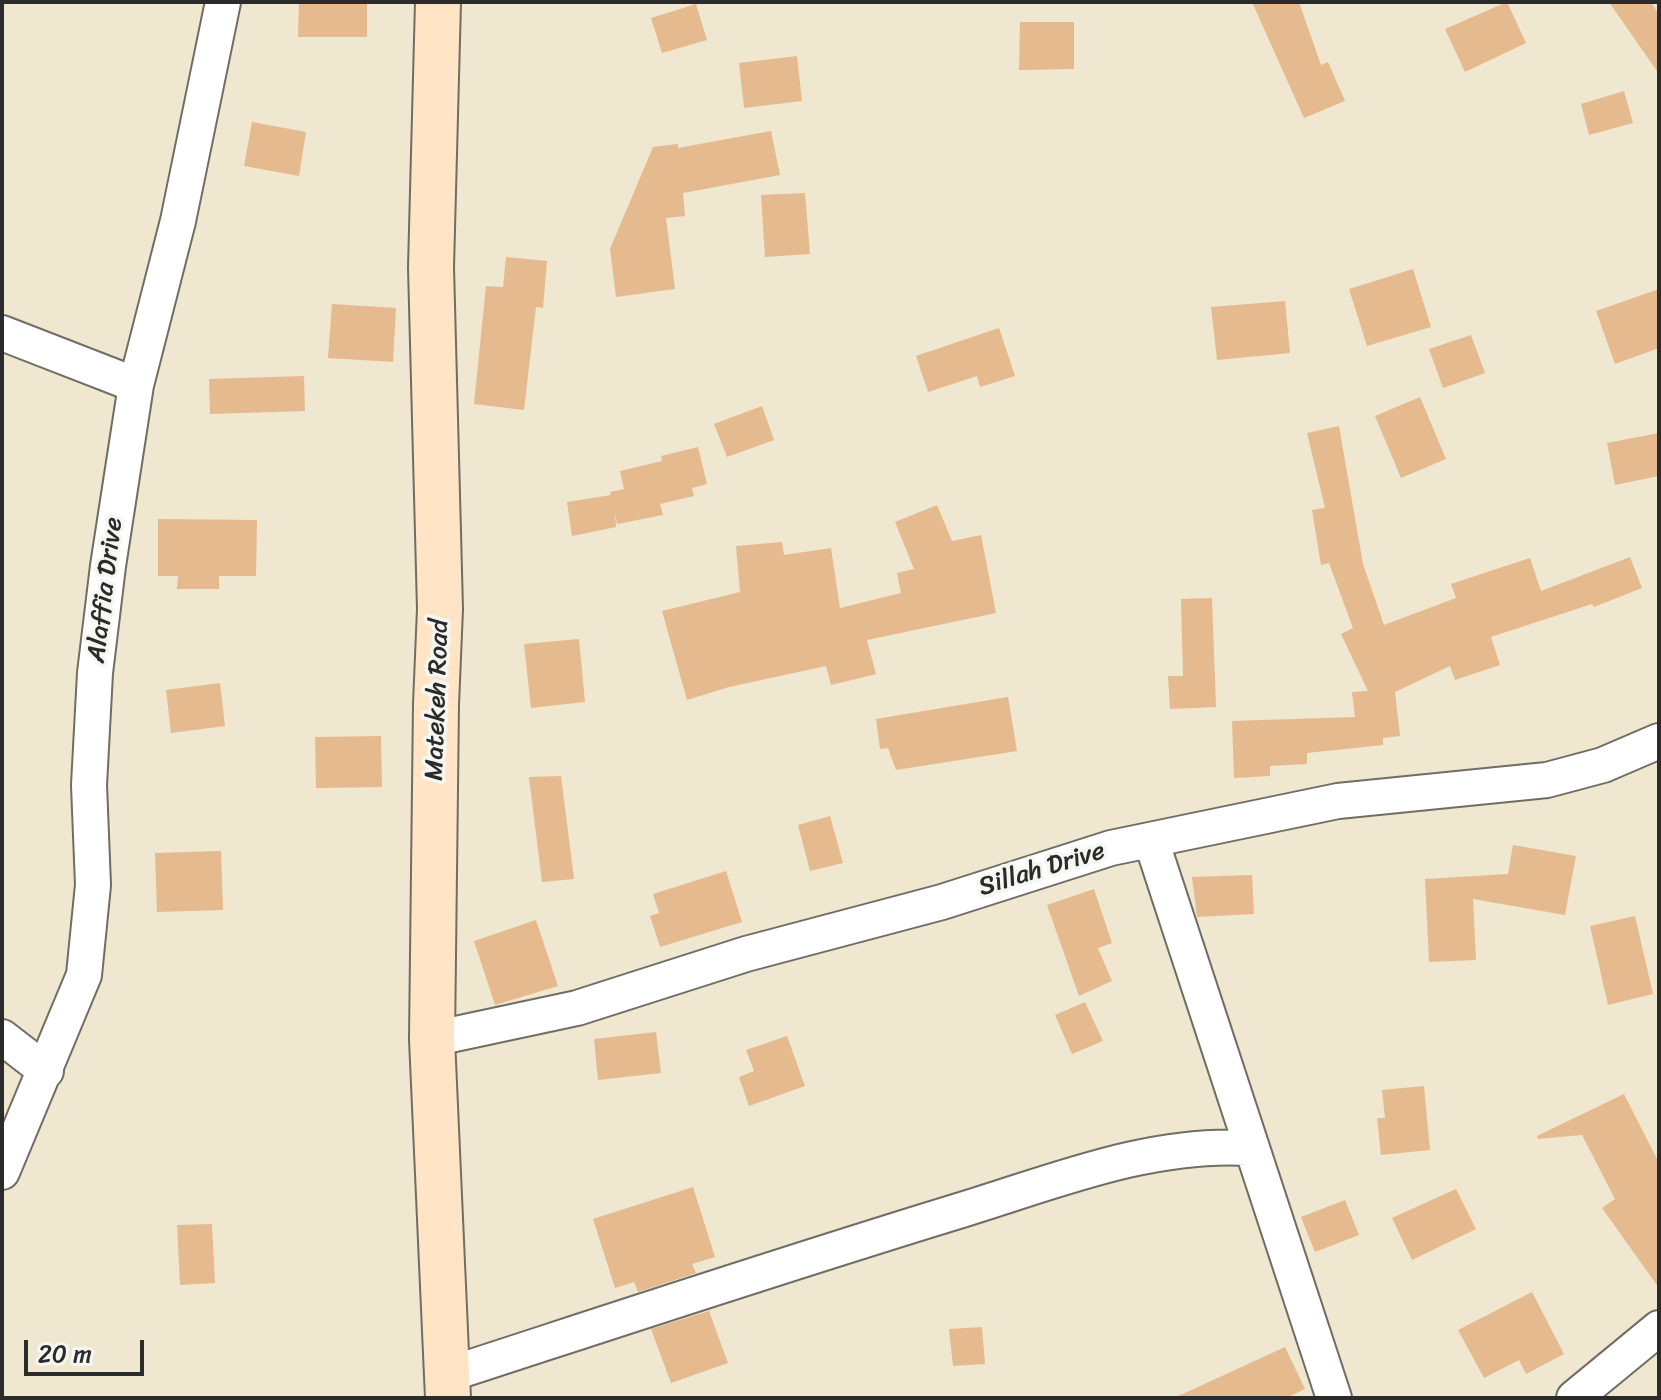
<!DOCTYPE html>
<style>
body{margin:0}
#map{position:relative;width:1661px;height:1400px;overflow:hidden;background:#efe7d0;font-family:Sriracha,sans-serif}
canvas{display:block}
.frame{position:absolute;inset:0;border:4px solid #2b2b2b;pointer-events:none}
.scale{position:absolute;left:24px;top:1340px;width:120px;height:36px;box-sizing:border-box;border:4px solid #2b2b2b;border-top:0;padding-left:10px;font-size:24px;line-height:28px;white-space:nowrap;color:#2b2b2b;-webkit-text-stroke:6px #f6f6f2;paint-order:stroke}
</style>
<div id="map">
<canvas width="1661" height="1400"></canvas>
<div class="frame"></div>
<div class="scale">20 m</div>
</div>
<script>
const ctx = document.querySelector('canvas').getContext('2d');
ctx.lineJoin = 'round';
function paint(path, color) { ctx.fillStyle = color; ctx.fill(path, 'evenodd'); }
function stroke(path, color, width, dash) { ctx.strokeStyle = color; ctx.lineWidth = width; ctx.lineCap = dash ? 'butt' : 'round'; ctx.setLineDash(dash || []); ctx.stroke(path); }
function label(font, color, halo, rows, align = 'center') {
  ctx.font = font + ' Sriracha,sans-serif'; ctx.lineWidth = 7; ctx.setLineDash([]); ctx.textBaseline = 'middle'; ctx.strokeStyle = halo; ctx.fillStyle = color; for (const [text, x, y, turn = 0] of rows) {
    ctx.save(); ctx.translate(x, y); ctx.rotate((+turn || 0) * Math.PI / 180); ctx.textAlign = isNaN(turn) ? turn : align; if (halo) ctx.strokeText(text, 0, 0); ctx.fillText(text, 0, 0); ctx.restore();
  }
}
paint(new Path2D(`
 M 299,2 L 367,2 L 367,37 L 298,37 Z
 M 1252,2 L 1299,2 L 1321,65 L 1328,62 L 1345,101 L 1304,118 Z
 M 1507,2 L 1526,43 L 1465,72 L 1445,29 Z
 M 1609,2 L 1651,2 L 1659,15 L 1659,74 Z
 M 696,4 L 707,40 L 662,53 L 651,18 Z
 M 1020,22 L 1074,22 L 1074,69 L 1019,70 Z
 M 797,56 L 802,101 L 744,108 L 739,63 Z
 M 1624,91 L 1633,123 L 1589,135 L 1581,104 Z
 M 252,122 L 306,132 L 299,176 L 244,166 Z
 M 771,131 L 780,175 L 683,193 L 685,216 L 666,218 L 675,289 L 616,297 L 610,249 L 653,147 L 678,144 L 678,148 Z
 M 805,193 L 810,254 L 765,257 L 761,195 Z
 M 506,257 L 547,261 L 543,308 L 536,307 L 524,410 L 474,404 L 486,286 L 503,287 Z
 M 1413,269 L 1431,327 L 1367,346 L 1349,289 Z
 M 1659,289 L 1659,348 L 1615,364 L 1596,311 Z
 M 1285,301 L 1290,353 L 1217,360 L 1211,307 Z
 M 332,304 L 396,308 L 393,362 L 328,358 Z
 M 999,328 L 1015,376 L 980,387 L 977,376 L 928,392 L 916,356 Z
 M 1471,335 L 1485,373 L 1443,388 L 1429,349 Z
 M 304,376 L 305,411 L 210,414 L 209,379 Z
 M 1420,397 L 1446,459 L 1401,478 L 1375,416 Z
 M 762,406 L 774,440 L 727,457 L 714,424 Z
 M 1339,426 L 1363,564 L 1384,625 L 1456,598 L 1451,584 L 1530,558 L 1541,591 L 1630,557 L 1642,588 L 1594,607 L 1592,604 L 1491,637 L 1500,665 L 1455,680 L 1450,666 L 1395,692 L 1400,736 L 1383,738 L 1383,745 L 1307,753 L 1307,764 L 1270,766 L 1270,776 L 1234,778 L 1232,721 L 1355,717 L 1352,692 L 1368,691 L 1341,634 L 1353,628 L 1329,563 L 1321,565 L 1312,510 L 1325,508 L 1307,433 Z
 M 1659,433 L 1659,476 L 1615,485 L 1607,443 Z
 M 698,447 L 707,484 L 692,488 L 694,496 L 660,504 L 663,515 L 617,524 L 615,512 L 616,527 L 572,536 L 567,502 L 611,495 L 610,492 L 624,489 L 620,471 L 662,461 L 661,456 Z
 M 937,505 L 952,541 L 981,535 L 996,613 L 867,640 L 876,674 L 831,685 L 826,666 L 729,687 L 687,700 L 662,611 L 740,592 L 736,546 L 782,542 L 784,555 L 831,548 L 840,608 L 901,593 L 897,573 L 914,569 L 895,522 Z
 M 158,519 L 257,520 L 256,576 L 219,576 L 219,589 L 177,589 L 178,576 L 158,576 Z
 M 1212,598 L 1216,707 L 1170,709 L 1168,676 L 1183,676 L 1181,599 Z
 M 579,639 L 585,702 L 531,708 L 524,644 Z
 M 220,683 L 225,726 L 171,733 L 166,690 Z
 M 1008,697 L 1017,751 L 896,770 L 888,748 L 880,749 L 876,719 Z
 M 381,736 L 382,787 L 316,788 L 315,737 Z
 M 561,776 L 574,879 L 542,882 L 529,777 Z
 M 830,816 L 843,863 L 810,871 L 798,825 Z
 M 1513,845 L 1576,856 L 1565,915 L 1473,899 L 1476,960 L 1429,962 L 1425,879 L 1508,874 Z
 M 221,851 L 223,910 L 157,912 L 155,853 Z
 M 726,871 L 742,922 L 660,947 L 650,916 L 659,913 L 653,894 Z
 M 1252,875 L 1254,914 L 1197,917 L 1192,877 Z
 M 1094,889 L 1112,943 L 1098,948 L 1112,981 L 1079,996 L 1047,905 Z
 M 1635,916 L 1653,994 L 1608,1005 L 1590,926 Z
 M 536,920 L 558,986 L 495,1005 L 474,941 Z
 M 1085,1002 L 1103,1041 L 1072,1054 L 1055,1015 Z
 M 656,1032 L 661,1073 L 598,1080 L 594,1039 Z
 M 787,1036 L 805,1086 L 749,1106 L 739,1077 L 754,1071 L 746,1050 Z
 M 1424,1086 L 1430,1150 L 1381,1155 L 1377,1118 L 1385,1118 L 1382,1090 Z
 M 1624,1094 L 1659,1163 L 1659,1288 L 1602,1208 L 1615,1199 L 1582,1135 L 1538,1139 L 1537,1136 Z
 M 693,1187 L 715,1257 L 692,1264 L 696,1273 L 638,1292 L 634,1282 L 615,1288 L 593,1219 Z
 M 1456,1189 L 1476,1229 L 1412,1260 L 1392,1218 Z
 M 1345,1200 L 1359,1235 L 1315,1252 L 1301,1217 Z
 M 212,1224 L 215,1283 L 180,1285 L 177,1225 Z
 M 1532,1292 L 1564,1354 L 1526,1374 L 1519,1360 L 1484,1378 L 1458,1330 Z
 M 709,1311 L 728,1363 L 671,1383 L 651,1329 Z
 M 982,1327 L 985,1364 L 953,1366 L 949,1329 Z
 M 1285,1347 L 1305,1389 L 1286,1398 L 1174,1398 Z`), '#e5ba8e');
const street = new Path2D(`
 M 2,333 L 136,385
 M 1151,840 L 1334,1398
 M 2,1037 L 46,1071
 M 432,1039 L 577,1008 L 746,954 L 942,902 L 1111,848 L 1338,801 L 1547,780 L 1603,765 L 1659,741
 M 2,1172 L 84,975 L 93,885 L 89,785 L 95,673 L 108,566 L 136,385 L 178,221 L 223,2
 M 447,1375 C 616,1320 785,1264 955,1212 C 1051,1183 1148,1142 1249,1148
 M 1574,1398 L 1659,1328`);
const secondary = new Path2D(`
 M 438,2 L 431,267 L 440,609 L 436,704 L 432,1039 L 448,1398`);
stroke(street, '#706d65', 38);
stroke(secondary, '#706d65', 48);
stroke(street, '#fff', 34);
stroke(secondary, '#ffe4c6', 44);
label('26px', '#2b2b2b', '#f6f6f2', [
 ["Alaffia Drive",106,590,-83],
 ["Matekeh Road",438,700,-88],
 ["Sillah Drive",1042,870,-17]
]);
</script>
